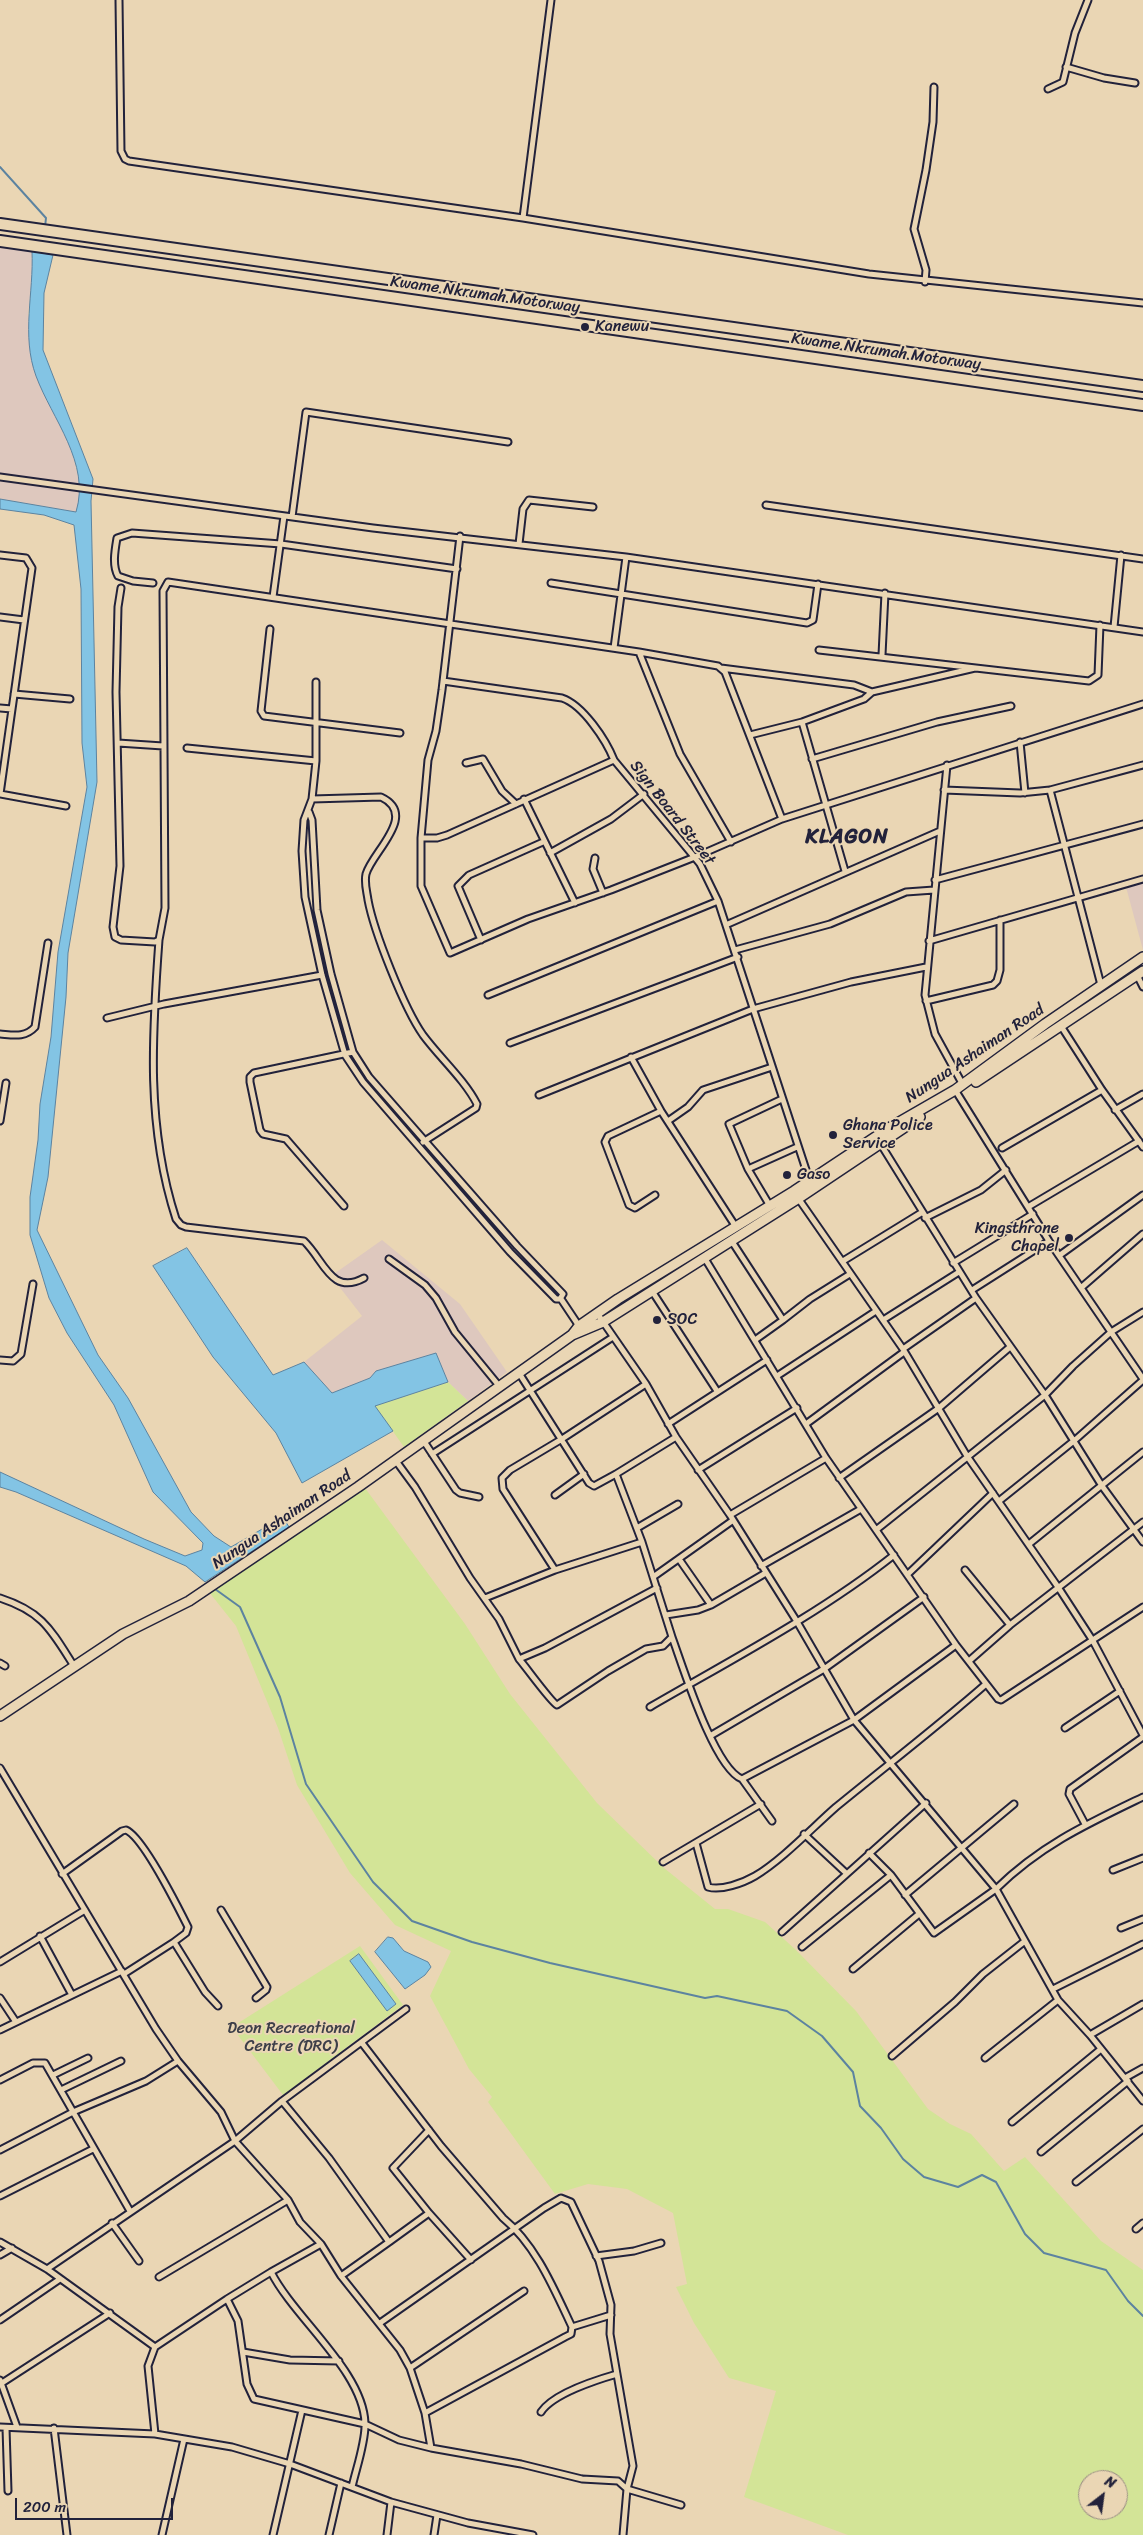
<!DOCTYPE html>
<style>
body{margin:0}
#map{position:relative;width:1143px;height:2535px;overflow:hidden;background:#ead6b4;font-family:Sriracha,sans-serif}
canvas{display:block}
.north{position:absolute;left:1078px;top:2470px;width:50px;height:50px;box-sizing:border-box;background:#ead6b4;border:1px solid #9a8e84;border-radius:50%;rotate:30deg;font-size:14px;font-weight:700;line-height:20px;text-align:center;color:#22223b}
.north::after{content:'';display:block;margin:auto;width:18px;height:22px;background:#22223b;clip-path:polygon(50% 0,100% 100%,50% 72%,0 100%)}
.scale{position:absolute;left:15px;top:2498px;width:158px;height:22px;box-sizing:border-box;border:2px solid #22223b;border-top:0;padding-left:6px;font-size:15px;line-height:18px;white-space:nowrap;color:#22223b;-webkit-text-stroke:4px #ead6b4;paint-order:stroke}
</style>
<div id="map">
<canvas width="1143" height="2535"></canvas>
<div class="north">N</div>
<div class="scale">200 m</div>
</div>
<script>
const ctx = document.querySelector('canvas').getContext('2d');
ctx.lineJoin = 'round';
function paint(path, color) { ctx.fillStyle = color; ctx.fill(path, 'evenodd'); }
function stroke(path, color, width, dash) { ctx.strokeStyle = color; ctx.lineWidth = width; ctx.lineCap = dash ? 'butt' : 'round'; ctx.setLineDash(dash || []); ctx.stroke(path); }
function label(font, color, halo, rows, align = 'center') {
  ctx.font = font + ' Sriracha,sans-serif'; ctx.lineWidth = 4; ctx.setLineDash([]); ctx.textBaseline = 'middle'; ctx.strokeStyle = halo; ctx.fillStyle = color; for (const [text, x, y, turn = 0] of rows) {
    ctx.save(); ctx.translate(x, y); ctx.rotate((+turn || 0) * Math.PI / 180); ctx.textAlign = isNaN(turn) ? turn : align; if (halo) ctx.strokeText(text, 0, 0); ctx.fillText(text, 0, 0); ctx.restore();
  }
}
paint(new Path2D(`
 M 0,247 L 32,251 L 33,272 L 28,314 L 61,426 L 72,451 L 79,481 L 80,500 L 77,512 L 0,499 Z
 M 1143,882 L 1143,950 L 1126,887 Z
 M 382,1240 L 460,1304 L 507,1372 L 468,1401 L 448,1382 L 436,1353 L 376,1371 L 370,1378 L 332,1393 L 304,1362 L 362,1316 L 331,1276 Z`), '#dec8be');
paint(new Path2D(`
 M 448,1382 L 468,1401 L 404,1447 L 375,1406 Z
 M 365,1488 L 465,1624 L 510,1694 L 597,1803 L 664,1868 L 715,1909 L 728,1909 L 765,1922 L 796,1950 L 856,2011 L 928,2109 L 950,2124 L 971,2134 L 1004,2171 L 1025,2157 L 1101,2241 L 1143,2270 L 1143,2535 L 848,2535 L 744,2497 L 776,2391 L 729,2378 L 694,2323 L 676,2287 L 687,2284 L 673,2213 L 627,2189 L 588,2184 L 555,2194 L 488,2102 L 492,2097 L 469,2069 L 430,1996 L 451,1951 L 395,1925 L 350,1873 L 297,1785 L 278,1728 L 236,1626 L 209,1592 L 222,1585 ZM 1088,2480 L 1118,2480 L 1118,2510 L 1088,2510 Z
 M 360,1946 L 403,2005 L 283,2095 L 234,2030 L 235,2025 Z`), '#d3e497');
const water = new Path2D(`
 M 32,251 L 53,255 L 44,293 L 43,350 L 93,479 L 91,501 L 97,782 L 68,953 L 66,997 L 48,1177 L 37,1230 L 98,1355 L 128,1398 L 191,1512 L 214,1536 L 231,1547 L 283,1517 L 289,1527 L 205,1582 L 186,1566 L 16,1492 L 0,1487 L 0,1472 L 144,1539 L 185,1556 L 202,1550 L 203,1543 L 153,1492 L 114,1405 L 67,1333 L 49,1298 L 30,1235 L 30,1197 L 38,1140 L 40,1104 L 51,1037 L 58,952 L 87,787 L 82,743 L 81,589 L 74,525 L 44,515 L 0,509 L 0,499 L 76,512 C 91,463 52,419 36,376 C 21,335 34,293 32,251 Z
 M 187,1248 L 273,1375 L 304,1362 L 332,1393 L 370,1378 L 376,1371 L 436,1353 L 448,1382 L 375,1406 L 393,1431 L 302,1483 L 276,1433 L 213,1357 L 153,1266 Z
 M 388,1937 L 393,1938 L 404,1951 L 428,1962 L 431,1967 L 425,1975 L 405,1989 L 375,1952 Z
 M 359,1954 L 396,2004 L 387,2011 L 350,1961 Z`);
paint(water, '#83c4e4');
stroke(water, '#5c83a0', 1);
stroke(new Path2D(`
 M 0,167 L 46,218 L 45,227
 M 215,1589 L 240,1607 L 280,1697 L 306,1784 L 373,1882 L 412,1921 L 472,1942 L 550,1963 L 705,1998 L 717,1996 L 787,2011 L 822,2036 L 853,2072 L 860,2106 L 881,2128 L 903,2159 L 924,2177 L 958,2187 L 982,2175 L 996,2182 L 1025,2234 L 1044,2253 L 1106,2270 L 1128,2301 L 1143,2316`), '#5c83a0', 2);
const street = new Path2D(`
 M 119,0 L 121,151 L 125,159 L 129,161 L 523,218 L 869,274 L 1143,303
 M 1066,67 L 1104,78 L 1135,83
 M 1048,89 L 1063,82 L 1075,33 L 1088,0
 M 523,218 L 551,0
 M 925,282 L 926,270 L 914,229 L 926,170 L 933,122 L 934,87
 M 0,477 L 373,528 L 626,557 L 1143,632
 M 766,505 L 1143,559
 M 292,517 L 306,412 L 508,442
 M 460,536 L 442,690 L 436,731 L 428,760 L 421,838 L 437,838 L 447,835 L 614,760
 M 519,544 L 523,509 L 529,500 L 593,507
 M 0,555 L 26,558 L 32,568 L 0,794
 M 153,583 L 133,581 L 118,576 C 112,565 115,550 117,538 L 132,533 L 281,544 L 457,569
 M 551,583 L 807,623 L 813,620 L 818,584
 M 121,588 L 118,607 L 116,692 L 120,866 L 113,927 L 115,937 L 121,940 L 155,942 L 159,940 L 165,908 L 163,591 L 168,582 L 639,652 L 718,666 L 725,672 L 782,819
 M 273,597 L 284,516
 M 0,617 L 24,620
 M 1114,627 L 1121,555
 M 270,629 L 261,711 L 264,716 L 400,733
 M 614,648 L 626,557
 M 819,650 L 1089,681 L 1098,675 L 1100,625
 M 639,652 L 680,754 L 731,842
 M 882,655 L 885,593
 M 721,668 L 854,685 L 872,692
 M 443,681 L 562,698 C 583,705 606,740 614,760 L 700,864 L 718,901 L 810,1182
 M 14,694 L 70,699
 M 0,708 L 12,709
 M 802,722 L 845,871
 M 750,735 L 802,722 L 864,699 L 872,692 L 975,668
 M 1020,742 L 1025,793
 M 118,743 L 163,746
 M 187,748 L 316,761
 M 812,759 L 937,722 L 1011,706
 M 466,763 L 483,759 L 502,791 L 516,804
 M 947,765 L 925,995 L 935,1034 L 963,1085
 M 944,790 L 1020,793 L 1050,790 L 1143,765
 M 1050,790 L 1101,985
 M 0,794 L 66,806
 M 312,799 L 381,797 C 419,815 372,852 366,874 C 364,883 367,892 368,900 C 374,932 404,1008 423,1035 C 440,1058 464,1079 477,1104 L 476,1108 L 423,1142
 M 524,799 L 575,903
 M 309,812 L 312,820 L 317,910 L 331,974 L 353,1052 L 369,1077 L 425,1141 L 517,1246 L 563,1294 L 560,1299 L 556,1299 L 510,1252 L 363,1082 L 345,1055 L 322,975 L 305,897 L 302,851 L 304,820 L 312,799 L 316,761 L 316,682
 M 421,838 L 421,886 L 450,953 L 528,919 L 611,890 L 695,857 L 782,819 L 1143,704
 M 550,853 L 611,819 L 644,794
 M 595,858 L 593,869 L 603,893
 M 935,880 L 1143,824
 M 728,924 L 940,831
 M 159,940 C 152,1035 146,1127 176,1219 L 181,1225 L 186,1227 L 304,1241 C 324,1260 331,1296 364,1278
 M 481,940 L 458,886 L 469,875 L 543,842
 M 929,941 L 1143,879
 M 735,950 L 830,924 L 906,892 L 934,890
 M 1137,975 L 1143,987
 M 488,995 L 718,901
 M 926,1001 L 993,985 L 997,981 L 1000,970 L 1000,920
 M 107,1018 L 164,1004 L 322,975
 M 1061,1026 L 1102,1090 L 1143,1147
 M 0,1034 C 13,1035 25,1038 35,1027 L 48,943
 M 510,1043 L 738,957
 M 631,1057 L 661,1111 L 736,1227
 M 957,1093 L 1049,1241 L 1143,1379
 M 539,1095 L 753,1009 L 851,982 L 926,967
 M 1115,1110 L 1143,1094
 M 0,1121 L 6,1083
 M 668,1121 L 688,1107 L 703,1090 L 772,1067
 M 880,1143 L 976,1298 L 1045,1395 L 1102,1486 L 1143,1542
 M 1002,1148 L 1102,1090
 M 748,1169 L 797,1147
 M 655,1195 L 635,1208 L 629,1205 L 605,1142 L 608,1136 L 661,1111
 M 798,1198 L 903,1349 L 967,1456 L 1058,1587 L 1093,1641 L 1143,1735
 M 344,1206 L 286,1139 L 263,1134 L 260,1130 L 250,1082 L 250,1077 L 254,1073 L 353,1052
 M 770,1206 L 748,1169 L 729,1124 L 782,1099
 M 1028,1207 L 1139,1141
 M 925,1218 L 981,1190 L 1006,1170
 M 731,1240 L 783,1320 L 810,1299 L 850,1274
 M 1060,1255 L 1143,1195
 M 704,1257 L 826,1458 L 956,1645 L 998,1699 L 1001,1700 L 1143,1607
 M 389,1259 L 425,1285 L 436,1298 L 455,1332 L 500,1387
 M 843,1261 L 921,1213
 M 953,1263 L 1033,1214
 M 1082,1287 L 1143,1234
 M 972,1290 L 1049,1241
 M 652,1291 L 717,1391
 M 561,1299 L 579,1326
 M 597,1313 L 646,1384 L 676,1437 L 730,1515 L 796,1620 L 854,1720 L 996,1889 C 1041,1845 1087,1824 1143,1797
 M 883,1320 L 959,1272
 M 755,1340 L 783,1320
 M 903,1349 L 976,1298
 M 0,1360 L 13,1361 L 21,1354 L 33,1284
 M 519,1373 L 589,1483 L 594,1486 L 616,1474
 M 777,1376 L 876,1311
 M 668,1424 L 767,1360
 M 806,1424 L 904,1352
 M 423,1440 L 456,1490 L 460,1493 L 479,1497
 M 432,1454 L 613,1337
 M 396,1461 L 415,1487 L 470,1578 L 499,1619 L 519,1659 L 545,1648 L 657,1588
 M 698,1470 L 797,1408
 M 839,1478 L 939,1408 L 1010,1347
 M 555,1495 L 584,1474
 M 999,1501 L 1075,1440 L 1143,1380
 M 730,1515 L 826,1458
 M 637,1528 L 678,1504
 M 876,1530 L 1045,1395 L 1073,1366 L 1111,1332 L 1143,1312
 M 1029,1544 L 1143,1452
 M 679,1559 L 711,1605
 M 761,1566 L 861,1509
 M 555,1570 L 503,1489 L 502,1478 L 510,1470 L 562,1439 L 646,1384
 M 965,1570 L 1010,1625
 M 908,1574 L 993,1493
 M 653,1577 L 732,1521
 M 0,1598 C 43,1612 51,1630 74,1666
 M 485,1598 L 555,1570 L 642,1542 L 616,1474 L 676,1437
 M 666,1615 L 698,1610 L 711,1605 L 764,1574
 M 672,1637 C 683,1667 714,1768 742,1779 L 854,1720 L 956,1645
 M 519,1659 C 526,1667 551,1702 557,1705 L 608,1671 L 646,1649 L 663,1646 L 672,1637 L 642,1542
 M 969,1661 L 1010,1625 L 1143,1522
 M 0,1663 L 5,1666
 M 650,1707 C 731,1660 821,1613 894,1555
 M 1065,1728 L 1120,1691
 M 710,1736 L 824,1669 L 924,1597
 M 0,1768 L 156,2029 L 178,2061 L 221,2112 L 235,2141 L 288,2200 L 300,2222 L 321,2244 L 341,2276 L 400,2350 L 410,2368 L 425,2413 L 431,2448
 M 742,1779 L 772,1821
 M 1085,1824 L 1069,1794 L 1070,1789 L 1143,1737
 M 804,1834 L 846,1873
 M 696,1843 L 708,1887 C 721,1891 743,1883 755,1876 C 782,1860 812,1828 836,1807 C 886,1766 937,1727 986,1684
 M 869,1853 L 891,1875 L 934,1933 L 996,1889 L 1058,2000 L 1090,2035 L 1143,2101
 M 663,1862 L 761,1804
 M 1113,1870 L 1143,1858
 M 62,1874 L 122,1831 L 126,1830 C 143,1837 178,1907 188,1927 L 186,1933 L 174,1942 L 205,1992 L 218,2006
 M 905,1895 L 1014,1804
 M 221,1910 L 267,1987 L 266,1990 L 256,1998
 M 1121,1928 L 1143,1919
 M 782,1932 L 926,1803
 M 40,1936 L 72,1995
 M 802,1947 L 891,1875
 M 0,1962 L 85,1910
 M 853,1969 L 919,1914
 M 124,1974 L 174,1942
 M 1053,1989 L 1143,1944
 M 0,1998 L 16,2022
 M 0,2030 L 122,1971
 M 1090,2035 L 1143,2004
 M 362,2043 L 441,2146 L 503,2218 C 536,2245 554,2289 572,2327 L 571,2334 L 565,2337 L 425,2413
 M 892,2056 L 955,2002 L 983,1974 L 1025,1941
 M 985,2058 L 1058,2000
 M 53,2075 L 88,2058
 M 1125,2078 L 1143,2068
 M 0,2080 L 33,2063 L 45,2063 L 130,2211
 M 61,2090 L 121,2061
 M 282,2101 L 329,2158 L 389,2242 L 429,2213 L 471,2260
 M 1012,2122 L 1101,2049
 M 0,2150 L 73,2112 L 146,2081 L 178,2061
 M 1041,2152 L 1128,2081
 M 1076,2182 L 1143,2129
 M 0,2196 L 93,2149
 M 429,2213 L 393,2168 L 429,2130
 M 112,2223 L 139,2261
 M 1136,2229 L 1143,2223
 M 0,2242 L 47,2269 L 155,2347
 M 321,2244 L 271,2272 C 295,2319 363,2371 365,2423 C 366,2441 356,2469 352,2487
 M 0,2255 L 12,2248
 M 596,2256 L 634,2251 L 661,2243
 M 47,2269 L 235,2141 L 282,2101 L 406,2009
 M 341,2276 L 389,2242
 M 159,2277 L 288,2200
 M 227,2299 L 271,2272
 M 0,2320 L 60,2279
 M 380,2323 L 544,2208 L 561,2198 L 571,2202 L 599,2261 L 611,2305 L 610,2334 L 633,2466 L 627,2489 L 681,2505
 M 572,2327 L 611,2315
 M 243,2352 L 290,2360 L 339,2361
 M 410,2368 L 524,2291
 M 0,2380 L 17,2427
 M 2,2383 L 110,2313
 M 541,2412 C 553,2394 596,2380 617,2374
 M 0,2427 L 155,2434 L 232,2447 L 290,2464 L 391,2502 L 468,2523 L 533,2535
 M 6,2428 L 8,2491
 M 54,2428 L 67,2535
 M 155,2434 L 148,2366 L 155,2347 L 227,2299 L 238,2321 L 247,2384 L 254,2399 L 365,2424 L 399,2440 L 431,2448 L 521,2464 L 582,2479 L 618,2481 L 627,2489 L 623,2535
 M 162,2535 L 184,2439
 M 273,2535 L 302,2410
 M 329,2535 L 341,2483
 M 387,2535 L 391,2502
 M 434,2535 L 437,2515`);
const primary = new Path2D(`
 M 976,1082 L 1143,971
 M 572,1335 L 603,1322 L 799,1198 L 920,1117
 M 0,1716 L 123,1634 L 189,1601 L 358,1487 L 572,1335 L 579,1326 L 618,1299 L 794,1191 L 889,1128 L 955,1090 L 1045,1024 L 1143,957`);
const highway = new Path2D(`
 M 0,224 L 1143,386
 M 0,241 L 1143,405`);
stroke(street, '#22223b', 9);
stroke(primary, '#22223b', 12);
stroke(highway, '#22223b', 14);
stroke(street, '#ead6b4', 5);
stroke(primary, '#ead6b4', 9);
stroke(highway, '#ead6b4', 10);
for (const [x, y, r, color] of [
 [585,327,5,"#22223b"],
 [833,1135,5,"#22223b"],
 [787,1175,5,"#22223b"],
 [1069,1238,5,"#22223b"],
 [657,1320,5,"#22223b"]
]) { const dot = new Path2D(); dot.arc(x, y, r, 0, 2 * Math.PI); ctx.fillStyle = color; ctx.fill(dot); stroke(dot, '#ead6b4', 2); }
label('16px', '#22223b', '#ead6b4', [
 ["Kwame Nkrumah Motorway",485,295,8],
 ["Kwame Nkrumah Motorway",886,352,8],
 ["Sign Board Street",672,813,52],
 ["Nungua Ashaiman Road",975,1054,-34],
 ["Nungua Ashaiman Road",282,1520,-34]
]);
label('16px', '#22223b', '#ead6b4', [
 ["Kanewu",595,327],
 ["Ghana Police",843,1126],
 ["Service",843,1144],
 ["Gaso",797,1175],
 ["Kingsthrone",1059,1229,"right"],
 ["Chapel",1059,1247,"right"],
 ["SOC",667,1320]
], 'left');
label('16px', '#3d3f49', '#ead6b4', [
 ["Deon Recreational",291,2029],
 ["Centre (DRC)",291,2047]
]);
ctx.letterSpacing = '1px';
label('bold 21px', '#22223b', '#ead6b4', [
 ["KLAGON",847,838]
]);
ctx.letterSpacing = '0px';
</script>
